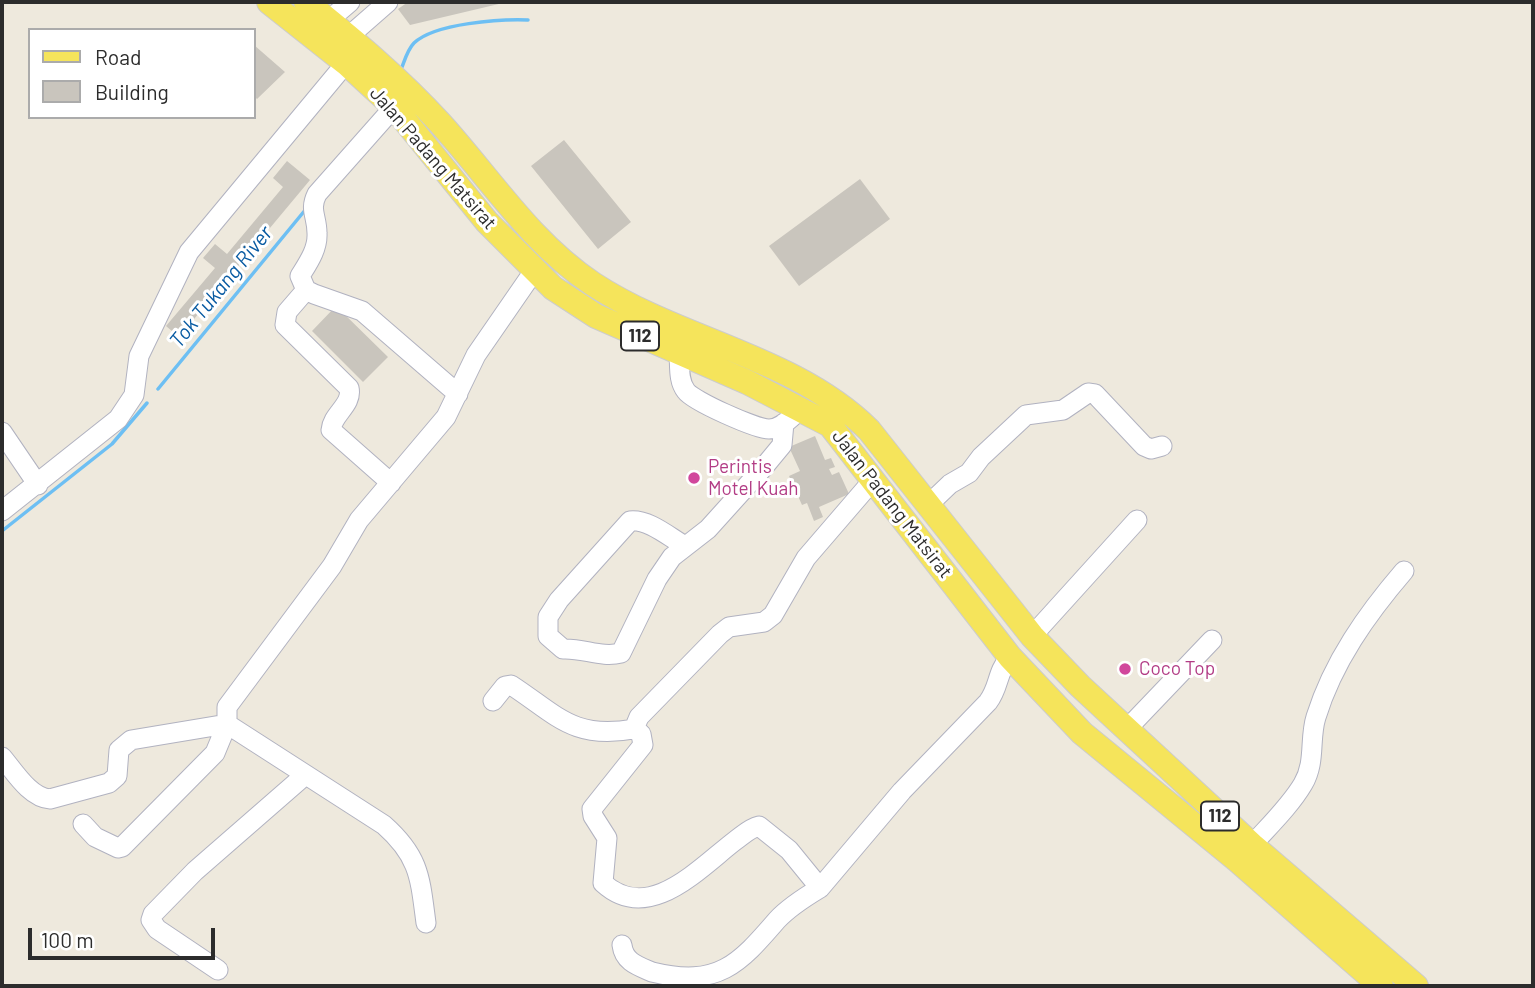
<!DOCTYPE html>
<style>
body{margin:0}
#map{position:relative;width:1535px;height:988px;overflow:hidden;background:#eee9dd;font-family:Barlow,sans-serif}
canvas{display:block}
.frame{position:absolute;inset:0;border:4px solid #2c2c2c;pointer-events:none}
.legend{position:absolute;left:28px;top:28px;width:228px;height:91px;box-sizing:border-box;background:#fff;border:2px solid #ababab;margin:0;padding:9px 12px;list-style:none;font-size:21px;color:#2c2c2c}
.legend li{display:flex;align-items:center;gap:14px;height:35px}
.legend b{width:35px;border:2px solid #ababab}
.scale{position:absolute;left:28px;top:928px;width:187px;height:32px;box-sizing:border-box;border:4px solid #2c2c2c;border-top:0;padding-left:9px;font-size:21px;line-height:24px;white-space:nowrap;color:#2c2c2c;-webkit-text-stroke:5px #fff;paint-order:stroke}
</style>
<div id="map">
<canvas width="1535" height="988"></canvas>
<div class="frame"></div>
<ul class="legend">
<li><b style="height:9px;background:#f5e45b"></b>Road</li>
<li><b style="height:19px;background:#c9c5bd"></b>Building</li>
</ul>
<div class="scale">100 m</div>
</div>
<script>
const ctx = document.querySelector('canvas').getContext('2d');
ctx.lineJoin = 'round';
function stroke(path, color, width, dash) { ctx.strokeStyle = color; ctx.lineWidth = width; ctx.lineCap = dash ? 'butt' : 'round'; ctx.setLineDash(dash || []); ctx.stroke(path); }
function paint(path, color) { ctx.fillStyle = color; ctx.fill(path, 'evenodd'); }
function label(font, color, halo, rows, align = 'center') {
  ctx.font = font + ' Barlow,sans-serif'; ctx.lineWidth = 6; ctx.setLineDash([]); ctx.textBaseline = 'middle'; ctx.strokeStyle = halo; ctx.fillStyle = color; for (const [text, x, y, turn = 0] of rows) {
    ctx.save(); ctx.translate(x, y); ctx.rotate((+turn || 0) * Math.PI / 180); ctx.textAlign = isNaN(turn) ? turn : align; if (halo) ctx.strokeText(text, 0, 0); ctx.fillText(text, 0, 0); ctx.restore();
  }
}
stroke(new Path2D(`
 M 402,67 C 405,59 408,49 414,43 C 435,23 501,19 528,20
 M 158,389 L 306,209
 M 2,531 L 112,444 L 147,403`), '#6dbff3', 3.5);
paint(new Path2D(`
 M 408,2 L 503,2 L 503,3 L 410,25 L 398,9 Z
 M 254,45 L 285,72 L 257,99 L 254,96 Z
 M 564,140 L 631,222 L 598,249 L 531,166 Z
 M 287,161 L 310,180 L 179,337 L 166,326 L 215,268 L 203,258 L 215,244 L 227,254 L 283,187 L 273,178 Z
 M 860,179 L 890,219 L 799,286 L 769,246 Z
 M 336,306 L 388,357 L 363,382 L 312,331 Z
 M 815,436 L 825,460 L 831,458 L 835,467 L 829,469 L 832,475 L 839,472 L 849,494 L 819,507 L 823,517 L 814,521 L 807,503 L 802,505 L 789,476 L 800,471 L 789,447 Z`), '#c9c5bd');
const minor = new Path2D(`
 M 329,20 L 350,2
 M 348,37 L 388,2
 M 394,107 L 317,194 C 309,210 317,216 317,233 C 318,249 308,263 300,276 L 306,290 L 314,294 L 362,311 L 458,394
 M 306,290 L 287,312 L 285,325 L 349,388 C 353,405 332,414 331,430 L 391,483
 M 679,354 C 680,366 678,381 686,391 C 693,401 756,429 769,429 C 779,429 786,422 793,416
 M 2,432 L 38,485
 M 874,479 L 806,558 L 773,615 L 764,622 L 729,627 L 720,634 L 639,717 L 634,729 L 641,734 L 643,745 L 592,809 L 593,816 L 607,838 L 603,883 C 649,925 699,868 736,840 C 743,835 750,828 759,826 L 789,850 L 820,888 L 902,791 L 988,702 C 1000,686 996,673 1010,657
 M 928,505 L 950,484 L 969,473 L 981,457 L 1026,415 L 1063,410 L 1088,393 L 1095,394 L 1144,446 L 1151,449 L 1162,446
 M 2,511 L 118,419 L 134,395 L 139,356 L 189,252 L 346,63
 M 685,546 C 669,537 649,519 630,521 L 559,600 L 548,617 L 548,636 L 563,649 C 584,648 601,658 621,653 L 657,579 L 672,557 L 708,529 L 763,468 L 782,445 L 784,423
 M 1032,636 L 1137,520
 M 493,701 L 505,686 L 511,685 C 557,715 573,740 634,729
 M 1126,730 L 1212,640
 M 2,757 C 14,771 30,798 50,799 L 109,783 L 117,776 L 119,750 L 131,740 L 227,724 L 384,825 C 420,857 420,878 426,923
 M 83,824 L 95,837 L 118,848 L 122,847 L 215,753 L 227,724 L 227,707 L 332,566 L 359,520 L 446,417 L 476,355 L 534,271
 M 1252,845 C 1269,826 1290,806 1303,784 C 1316,762 1309,739 1316,717 C 1333,662 1367,614 1404,571
 M 622,945 C 624,962 638,966 652,972 C 718,988 739,964 777,920 C 789,907 805,897 820,888
 M 218,970 L 157,929 L 151,920 L 153,914 L 195,871 L 304,776`);
const major = new Path2D(`
 M 269,2 L 346,63 L 394,107 L 487,222 L 553,288 L 596,316 L 747,382 L 830,425 L 1010,657 L 1082,733 L 1237,860 L 1381,986
 M 306,2 C 353,40 399,78 440,123 C 490,178 530,242 593,284 C 680,341 794,356 869,430 L 1032,636 L 1080,686 L 1252,845 L 1416,986`);
stroke(minor, '#b1b2c0', 21);
stroke(major, '#ccc', 26);
stroke(minor, '#fff', 19);
stroke(major, '#f5e45b', 24);
for (const [x, y, r, color] of [
 [694,478,7,"#d1479c"],
 [1125,669,7,"#d1479c"]
]) { const dot = new Path2D(); dot.arc(x, y, r, 0, 2 * Math.PI); ctx.fillStyle = color; ctx.fill(dot); stroke(dot, '#fff', 2.5); }
for (const [x, y, w] of [
 [640,336,38],
 [1220,816,38]
]) { const box = new Path2D(); box.roundRect(x - w / 2, y - 14.5, w, 29, 5); ctx.fillStyle = '#fff'; ctx.fill(box); stroke(box, '#2c2c2c', 2); }
label('bold 18px', '#2c2c2c', null, [
 ["112",640,336],
 ["112",1220,816]
]);
label('19px', '#2c2c2c', '#fff', [
 ["Jalan Padang Matsirat",433,158,49],
 ["Jalan Padang Matsirat",892,504,52]
]);
label('19px', '#b23c85', '#fff', [
 ["Perintis",708,467],
 ["Motel Kuah",708,489],
 ["Coco Top",1139,669]
], 'left');
label('italic 21px', '#095ba2', '#fff', [
 ["Tok Tukang River",221,287,-51]
]);
</script>
